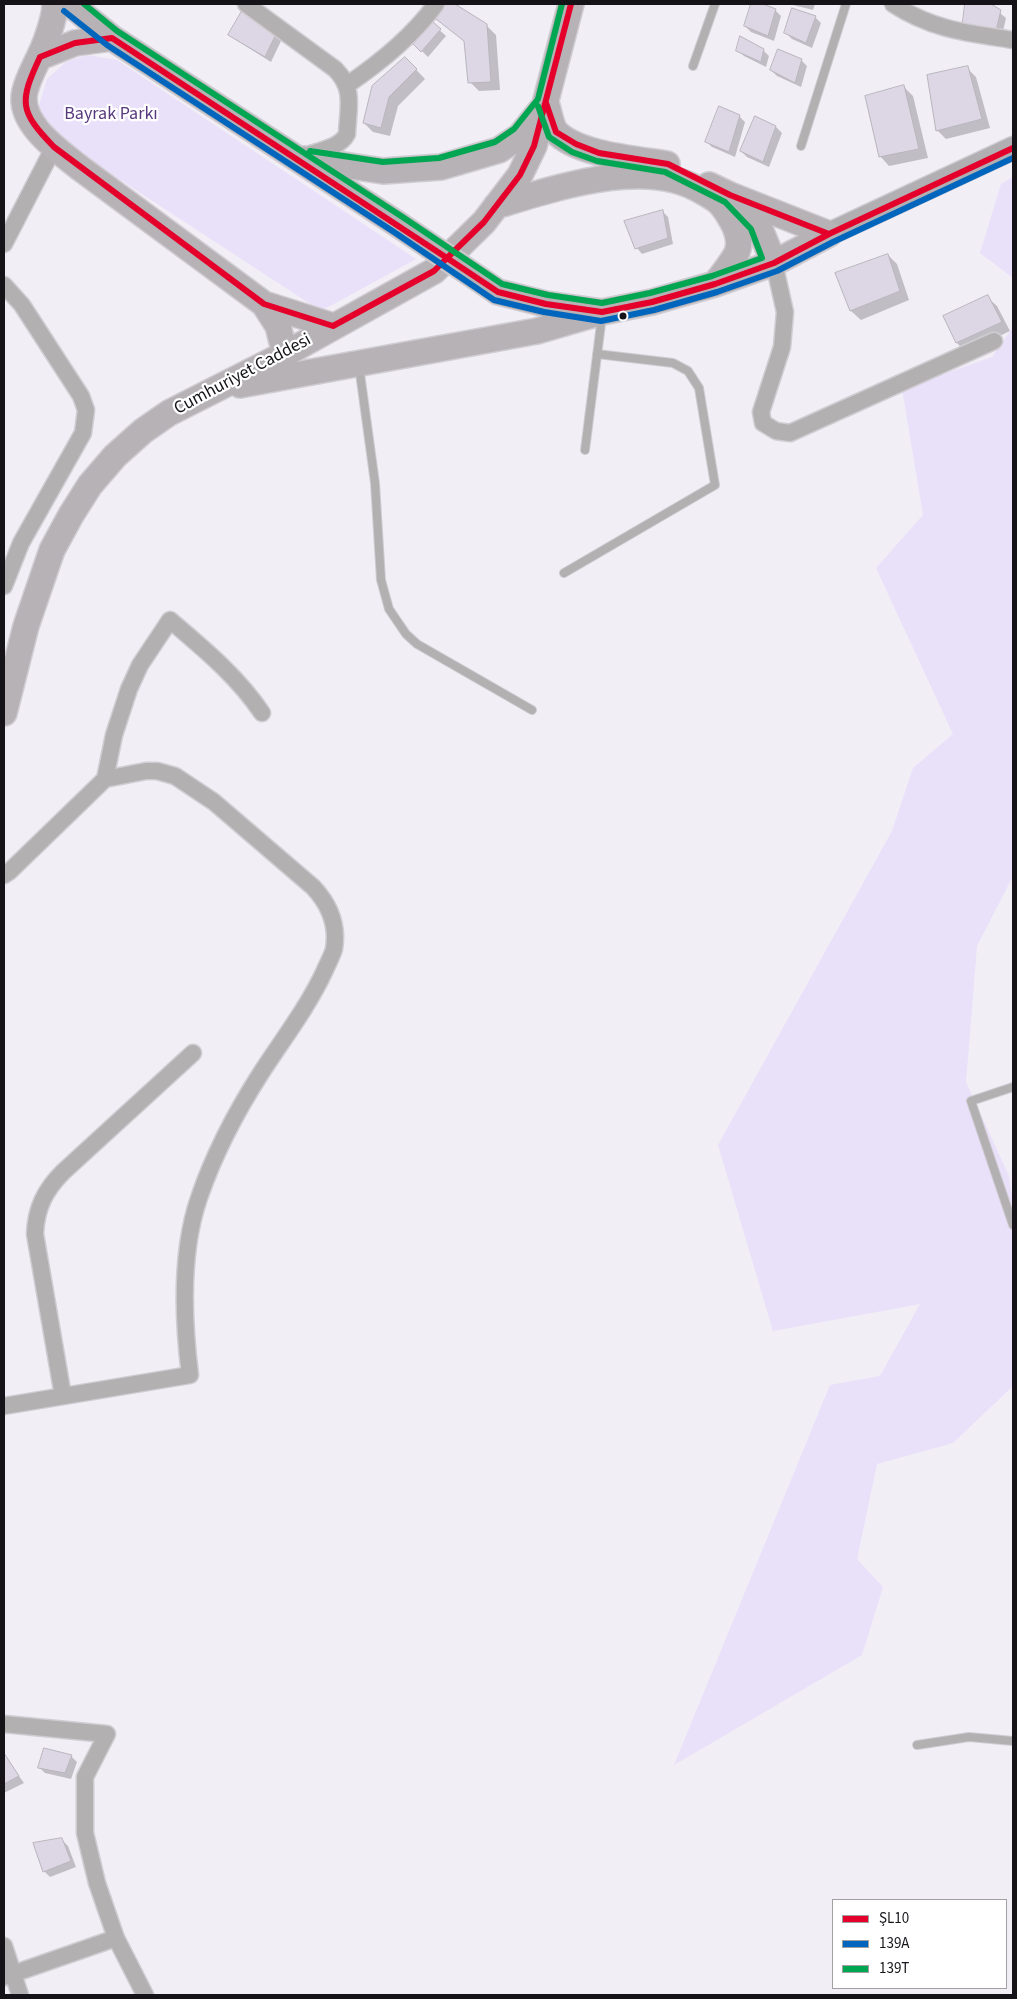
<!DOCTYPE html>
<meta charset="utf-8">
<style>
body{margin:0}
#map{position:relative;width:1017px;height:1999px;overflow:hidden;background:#f1eef6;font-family:"Source Sans 3",sans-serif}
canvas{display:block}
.frame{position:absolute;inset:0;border:5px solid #151318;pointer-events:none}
.legend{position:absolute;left:832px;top:1899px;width:175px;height:90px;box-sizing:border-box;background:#fff;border:1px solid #a1a1a3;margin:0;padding:6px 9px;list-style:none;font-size:15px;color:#151318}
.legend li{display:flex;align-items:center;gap:10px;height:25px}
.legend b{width:25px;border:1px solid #a1a1a3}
</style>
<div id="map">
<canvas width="1017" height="1999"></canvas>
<div class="frame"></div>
<ul class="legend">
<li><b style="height:6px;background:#e4002b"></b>ŞL10</li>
<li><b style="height:6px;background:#0065bd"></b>139A</li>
<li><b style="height:6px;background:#00a651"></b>139T</li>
</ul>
</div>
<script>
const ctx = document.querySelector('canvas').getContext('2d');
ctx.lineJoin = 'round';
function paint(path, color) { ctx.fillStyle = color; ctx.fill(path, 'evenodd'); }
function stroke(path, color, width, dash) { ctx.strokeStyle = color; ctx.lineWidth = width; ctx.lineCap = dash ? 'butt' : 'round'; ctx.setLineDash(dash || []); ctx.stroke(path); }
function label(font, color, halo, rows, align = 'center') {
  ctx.font = font + ' "Source Sans 3",sans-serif'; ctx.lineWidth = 4.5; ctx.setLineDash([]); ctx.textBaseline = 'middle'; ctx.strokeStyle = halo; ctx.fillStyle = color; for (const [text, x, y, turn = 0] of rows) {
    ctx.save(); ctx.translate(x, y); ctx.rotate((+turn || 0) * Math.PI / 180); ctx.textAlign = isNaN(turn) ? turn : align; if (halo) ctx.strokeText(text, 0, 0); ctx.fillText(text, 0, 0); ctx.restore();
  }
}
paint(new Path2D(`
 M 87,55 L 117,60 L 416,259 L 321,311 L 47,132 L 38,109 L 47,79 L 66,62 Z
 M 1013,177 L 1013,278 L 980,253 L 1001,184 Z
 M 1013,327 L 1013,876 L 977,946 L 966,1082 L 1009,1176 L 1013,1204 L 1013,1386 L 953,1443 L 877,1464 L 857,1559 L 883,1587 L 862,1655 L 674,1765 L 830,1385 L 880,1376 L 920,1304 L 773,1331 L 718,1145 L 892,831 L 913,768 L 953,734 L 876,568 L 923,515 L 902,389 L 992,357 Z`), '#e9e0fa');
paint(new Path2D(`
 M 447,4 L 453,4 L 486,25 L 496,35 L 500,90 L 479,91 L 470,82 L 466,43 L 437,18 Z
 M 753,4 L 759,4 L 775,10 L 781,16 L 774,41 L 751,32 L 745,26 Z
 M 789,4 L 815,4 L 813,10 Z
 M 966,4 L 989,4 L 1006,18 L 1001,40 L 964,29 Z
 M 815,17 L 821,23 L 812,48 L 792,39 L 786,33 Z
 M 433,24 L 446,36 L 428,57 L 415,44 Z
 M 276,33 L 282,39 L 271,62 L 236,40 L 230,35 Z
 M 738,50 L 763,50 L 769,56 L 766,67 L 744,56 Z
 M 405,58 L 425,79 L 398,106 L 390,136 L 373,132 L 364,123 Z
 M 801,60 L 807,66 L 801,87 L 777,76 L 771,70 Z
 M 967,68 L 976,77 L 990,128 L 946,139 L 937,130 Z
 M 904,87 L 913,96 L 928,158 L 889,166 L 880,156 Z
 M 739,116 L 745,122 L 735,157 L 712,147 L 706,141 Z
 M 756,118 L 776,127 L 782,133 L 769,167 L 747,157 L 741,151 Z
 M 662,211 L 668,217 L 673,244 L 642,254 L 637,248 Z
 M 888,255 L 897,264 L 909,300 L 861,320 L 851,311 L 837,274 Z
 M 987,297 L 997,306 L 1010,331 L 966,352 L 957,343 Z
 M 4,1755 L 24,1783 L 4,1793 Z
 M 71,1756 L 77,1762 L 71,1779 L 45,1773 L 39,1767 Z
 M 62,1840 L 68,1846 L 76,1867 L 50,1877 L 44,1871 Z`), '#0003');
const building = new Path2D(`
 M 446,4 L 455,4 L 487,24 L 491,82 L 468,83 L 464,41 L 436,19 Z
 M 751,4 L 763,4 L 776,9 L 768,36 L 744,26 Z
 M 965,4 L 991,4 L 1001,10 L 995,35 L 962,29 Z
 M 792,8 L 816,16 L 806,43 L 784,33 Z
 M 242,11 L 277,32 L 265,57 L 228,35 Z
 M 433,22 L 441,29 L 421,52 L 413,44 Z
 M 740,36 L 764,49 L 761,62 L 736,51 Z
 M 778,49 L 802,59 L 795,83 L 770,70 Z
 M 405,57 L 417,69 L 389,97 L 381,128 L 363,123 L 372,86 Z
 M 968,66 L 982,119 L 936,131 L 927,75 Z
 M 904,85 L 919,149 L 879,157 L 865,96 Z
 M 719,106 L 740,115 L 729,152 L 705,142 Z
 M 755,116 L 776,126 L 763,162 L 740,151 Z
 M 663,210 L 668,238 L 635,249 L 624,221 Z
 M 888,254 L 900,291 L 850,311 L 835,273 Z
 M 988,295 L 1002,322 L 956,343 L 943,316 Z
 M 44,1748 L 72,1755 L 65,1773 L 38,1768 Z
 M 4,1753 L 19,1776 L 4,1784 Z
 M 62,1838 L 71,1861 L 43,1872 L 33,1843 Z`);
paint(building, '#dcd6e5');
stroke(building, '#b8b5bc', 1);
const lane = new Path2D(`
 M 693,66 L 715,4
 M 801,146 L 846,4
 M 359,366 L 375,483 L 381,580 L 389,609 L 406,634 L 417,644 L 532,710
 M 585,450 L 602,316
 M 564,573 L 715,485 L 699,388 L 688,371 L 673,363 L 597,354
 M 1013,1087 L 971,1101 L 1013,1225
 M 917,1745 L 969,1737 L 1013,1741`);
const street = new Path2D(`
 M 246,4 L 335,69 C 355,89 348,107 347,134 C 340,148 318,151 304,156
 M 893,4 C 933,30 968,33 1013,40
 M 347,85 C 381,62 412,37 436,4
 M 4,244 L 54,147
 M 774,263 L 785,312 L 782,347 L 761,412 L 763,423 L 776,431 L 790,433 L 994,341
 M 4,285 L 22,305 L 81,396 L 86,410 L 83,433 L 21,543 L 4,586
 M 4,875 L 10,871 L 105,779 L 114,735 L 129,689 L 140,665 L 170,620 C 204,649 237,676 262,713
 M 63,1396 L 35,1234 C 36,1208 45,1190 63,1172 L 193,1053
 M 4,1406 L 190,1375 C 183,1319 180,1253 199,1198 C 214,1154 236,1112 261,1073 C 283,1039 308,1007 325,970 C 328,963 332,956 334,949 C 338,925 329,904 313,887 L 214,802 L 175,776 L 157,771 L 146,771 L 105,779
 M 4,1724 L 107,1734 L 85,1777 L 85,1833 L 97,1883 L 116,1938 L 145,1995
 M 4,1946 L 20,1995
 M 4,1977 L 116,1938`);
const secondary = new Path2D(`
 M 829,234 L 1013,148`);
const primary = new Path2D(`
 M 55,4 C 55,17 50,29 46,41 C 40,58 29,74 25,91 C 17,123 59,151 80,168 L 264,304 L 333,326
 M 70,4 L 112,38 L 399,225
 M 40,57 L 75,43 L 112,38
 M 546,103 C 549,111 551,126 556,132 C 578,155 637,159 667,164
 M 304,159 L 383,171 L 441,167 L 499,150 L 520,136 L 540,111
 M 709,185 L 730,195 L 829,234
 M 735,201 L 758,224 L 774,263
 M 496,206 C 556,188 646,156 703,192 C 712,197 720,201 726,211 C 733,222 741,235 738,249 C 737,256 720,278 715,284
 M 498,292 L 546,304 L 602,312 L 652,302 L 715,284 L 774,263 L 829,234
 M 264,304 L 278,326 L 285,354
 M 240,385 L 537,331 L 602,312
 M 4,713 L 26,626 L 52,550 L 71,515 L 90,485 L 115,456 L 143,431 L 169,413 L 285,354 L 434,271 L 484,222 L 520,175 L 534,146 L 571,4`);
stroke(lane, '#cfccd2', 10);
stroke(street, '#cfccd2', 19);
stroke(secondary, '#cfccd2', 25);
stroke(primary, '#cfccd2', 28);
stroke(lane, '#b3b0b1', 8);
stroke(street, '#b3b0b1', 16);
stroke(secondary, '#b1afb2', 22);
stroke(primary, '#b6b2b5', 25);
const primaryBridge = new Path2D(`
 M 399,225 L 498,292`);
stroke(primaryBridge, '#cfccd2', 28, []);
stroke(primaryBridge, '#b6b2b5', 25);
stroke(new Path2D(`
 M 112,38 L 447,258 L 434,271 L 333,326 L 264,304 L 54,147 C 19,111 19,102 40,57 L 75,43 Z
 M 546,103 L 556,132 L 576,144 L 599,153 L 668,164 L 730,195 L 829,234
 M 447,258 L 498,292 L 546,304 L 602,312 L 652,302 L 715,284 L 774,263 L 829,234 L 1013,148
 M 447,258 L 484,222 L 520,175 L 534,146 L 571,4`), '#e4002b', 6);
stroke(new Path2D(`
 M 64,11 L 107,45 L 394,232 L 494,300 L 544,312 L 601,321 L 654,310 L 717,292 L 777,271 L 833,242 L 1013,158`), '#0065bd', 6);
stroke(new Path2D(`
 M 84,4 L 117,31 L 404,218 L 502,284 L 548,295 L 602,303 L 650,293 L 712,276 L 762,258 L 751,229 L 725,202 L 665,172 L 597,161 L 572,152 L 549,137 L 538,106
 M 310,151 L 383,162 L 439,158 L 495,142 L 514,129 L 538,99 L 562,4`), '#00a651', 6);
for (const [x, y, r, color] of [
 [623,316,4.5,"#151318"]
]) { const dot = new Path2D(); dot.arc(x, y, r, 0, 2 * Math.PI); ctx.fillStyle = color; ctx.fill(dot); stroke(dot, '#fff', 2); }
label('18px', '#57397d', '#fff', [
 ["Bayrak Parkı",111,115]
]);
label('18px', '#151318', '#fff', [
 ["Cumhuriyet Caddesi",243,375,-28]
]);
</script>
